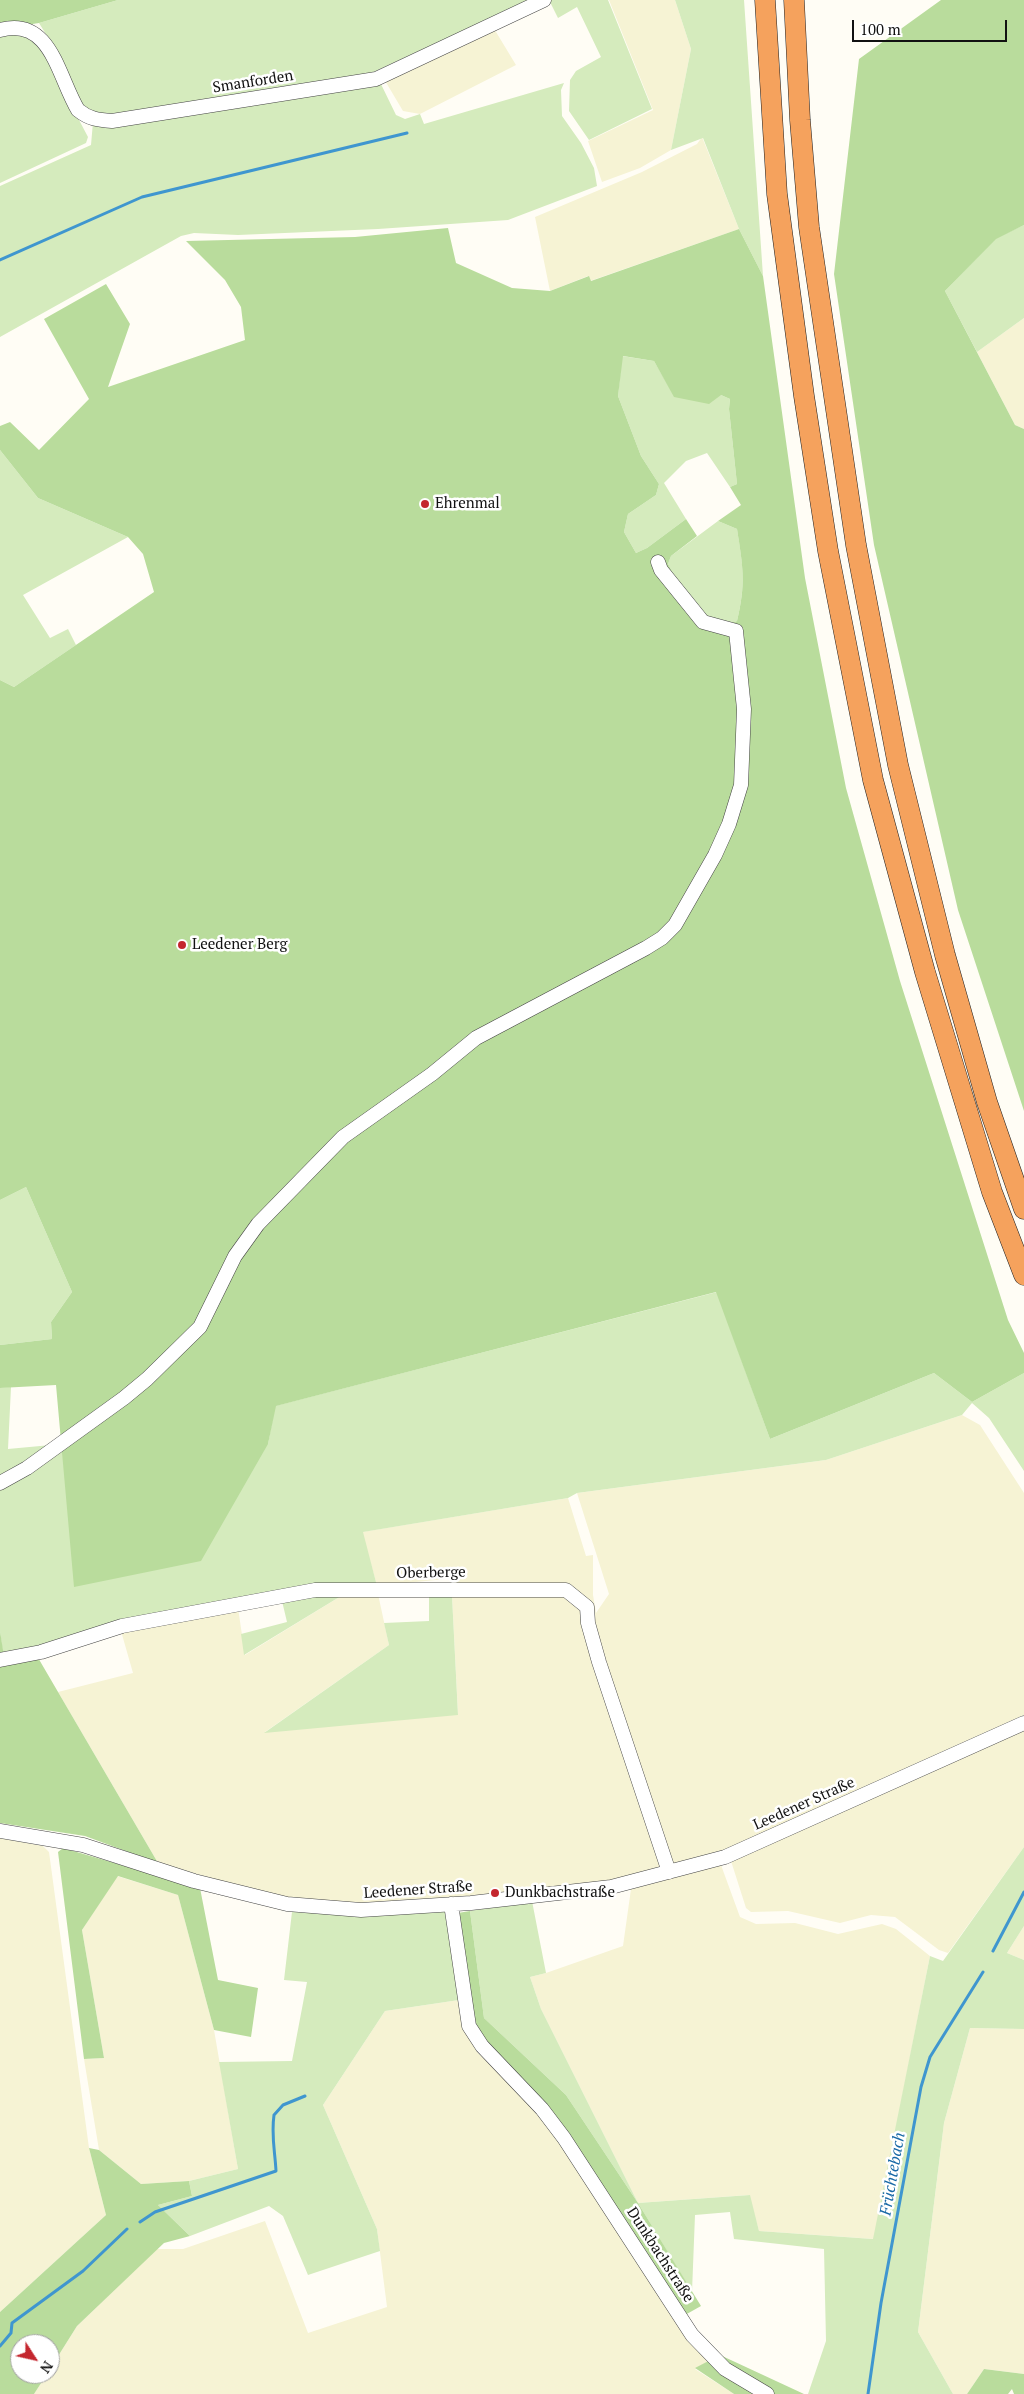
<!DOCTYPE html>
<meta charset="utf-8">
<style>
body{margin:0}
#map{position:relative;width:1024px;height:2394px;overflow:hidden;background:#fffdf5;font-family:"PT Serif",serif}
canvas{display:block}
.north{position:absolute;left:10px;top:2334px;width:50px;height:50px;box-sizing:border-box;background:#fff;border:1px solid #a0a0a0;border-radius:50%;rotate:125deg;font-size:14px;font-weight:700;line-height:20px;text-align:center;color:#111}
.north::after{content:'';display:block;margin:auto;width:18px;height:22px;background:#c4262e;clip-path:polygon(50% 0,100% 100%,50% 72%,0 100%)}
.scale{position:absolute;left:852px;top:20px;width:155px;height:22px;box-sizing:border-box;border:2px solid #111;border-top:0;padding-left:6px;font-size:15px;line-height:18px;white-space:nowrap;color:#111;-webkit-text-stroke:4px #fff;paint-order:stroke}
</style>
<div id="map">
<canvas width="1024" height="2394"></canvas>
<div class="north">N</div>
<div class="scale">100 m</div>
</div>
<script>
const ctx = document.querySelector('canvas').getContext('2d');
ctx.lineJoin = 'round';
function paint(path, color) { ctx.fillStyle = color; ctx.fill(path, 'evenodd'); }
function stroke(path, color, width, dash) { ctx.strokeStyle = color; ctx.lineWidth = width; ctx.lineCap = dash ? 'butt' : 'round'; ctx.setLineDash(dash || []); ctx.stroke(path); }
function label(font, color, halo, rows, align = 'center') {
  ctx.font = font + ' "PT Serif",serif'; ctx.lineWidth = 5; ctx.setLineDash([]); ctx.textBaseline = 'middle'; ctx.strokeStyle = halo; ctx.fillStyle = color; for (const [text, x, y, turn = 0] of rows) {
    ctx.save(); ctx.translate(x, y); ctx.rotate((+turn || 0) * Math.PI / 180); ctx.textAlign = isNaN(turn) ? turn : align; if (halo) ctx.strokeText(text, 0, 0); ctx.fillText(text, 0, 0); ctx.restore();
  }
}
paint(new Path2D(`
 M 609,0 L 675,0 L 691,49 L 671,150 L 640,168 L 602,182 L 588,141 L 653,110 Z
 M 493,27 L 516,65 L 420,114 L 403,111 L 384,79 Z
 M 702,137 L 739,229 L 590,281 L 588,276 L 550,291 L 535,217 L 642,172 L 697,144 Z
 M 1024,318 L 1024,429 L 1015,425 L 977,352 Z
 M 962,1415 L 980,1425 L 1024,1493 L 1024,1715 L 722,1851 L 662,1869 L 608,1882 L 446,1902 L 358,1905 L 281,1898 L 158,1863 L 58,1692 L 133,1673 L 121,1631 L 238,1608 L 245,1655 L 341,1596 L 378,1594 L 389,1645 L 265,1732 L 458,1714 L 452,1596 L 455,1578 L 377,1586 L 362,1532 L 568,1498 L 586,1556 L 593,1555 L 593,1595 L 596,1613 L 609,1594 L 577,1493 L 826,1460 Z
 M 1024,1730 L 1024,1847 L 948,1953 L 939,1950 L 895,1917 L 871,1915 L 840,1923 L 788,1911 L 751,1912 L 746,1908 L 731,1861 Z
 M 0,1838 L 43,1846 L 49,1852 L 89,2148 L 106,2215 L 0,2312 Z
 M 721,1865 L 740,1917 L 756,1924 L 795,1923 L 838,1934 L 882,1924 L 896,1929 L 930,1956 L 874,2239 L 759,2231 L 749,2195 L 638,2203 L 541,2009 L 530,1977 L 546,1973 L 623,1946 L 631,1889 Z
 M 117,1876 L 178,1895 L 214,2030 L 238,2169 L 189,2181 L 141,2184 L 99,2150 L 84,2059 L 104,2058 L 82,1930 Z
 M 1024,1926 L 1024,1960 L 1007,1953 Z
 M 459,2000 L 466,2030 L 477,2052 L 537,2112 L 560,2143 L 709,2361 L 695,2369 L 734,2394 L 34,2394 L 47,2374 L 50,2374 L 50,2369 L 77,2326 L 157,2249 L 183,2249 L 265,2221 L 308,2333 L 387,2307 L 377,2229 L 323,2105 L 385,2011 Z
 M 970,2028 L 1024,2029 L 1024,2374 L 984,2369 L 967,2394 L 953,2394 L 918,2332 L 944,2123 Z`), '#f6f3d4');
paint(new Path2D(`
 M 118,0 L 530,0 L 369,74 L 108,118 L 81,107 L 52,44 L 39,23 Z
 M 549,0 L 608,0 L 652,109 L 589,140 L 569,111 L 570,80 L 576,71 L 601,57 L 577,7 L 558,18 Z
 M 675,0 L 744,0 L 763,276 L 739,229 L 703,138 L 671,150 L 691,49 Z
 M 12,30 L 39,44 L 88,137 L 86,143 L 0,183 L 0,33 Z
 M 379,80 L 396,115 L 405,119 L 420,114 L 424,124 L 564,83 L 561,90 L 562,116 L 581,143 L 594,168 L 597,186 L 508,220 L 378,229 L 238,235 L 194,233 L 181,236 L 0,337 L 0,186 L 91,145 L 93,122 Z
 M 1024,225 L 1024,318 L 977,352 L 945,291 L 996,238 Z
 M 622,356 L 654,361 L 675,397 L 721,395 L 730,399 L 729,409 L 737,484 L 730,487 L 707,453 L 686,461 L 664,483 L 686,519 L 647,548 L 636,553 L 624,532 L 628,514 L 656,495 L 659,484 L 641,456 L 618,396 Z
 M 0,450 L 38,498 L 128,537 L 23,595 L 50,638 L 68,629 L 76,645 L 14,687 L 0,680 Z
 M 718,521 L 737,529 C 743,566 746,584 737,621 C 701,638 682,588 668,564 L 671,556 Z
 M 26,1187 L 72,1292 L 51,1322 L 52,1339 L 0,1345 L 0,1200 Z
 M 717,1292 L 770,1439 L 934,1373 L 972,1402 L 1024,1373 L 1024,1471 L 989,1418 L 972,1403 L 962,1415 L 826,1460 L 577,1493 L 568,1498 L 363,1532 L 377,1586 L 303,1586 L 3,1654 L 0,1631 L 0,1489 L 35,1471 L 62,1449 L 268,1444 L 275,1406 Z
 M 11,1387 L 8,1449 L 51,1445 L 0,1479 L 0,1388 Z
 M 316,1595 L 341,1596 L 244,1655 L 241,1634 L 287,1622 L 282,1601 Z
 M 429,1595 L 452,1596 L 458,1715 L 264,1733 L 389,1645 L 384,1623 L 429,1621 Z
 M 1024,1847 L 1024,1926 L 1007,1953 L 1024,1960 L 1024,2029 L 970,2028 L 944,2123 L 918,2332 L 953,2394 L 808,2394 L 826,2341 L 824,2249 L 734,2239 L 730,2212 L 695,2215 L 692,2292 L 638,2203 L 566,2095 L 484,2018 L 470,1911 L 532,1901 L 546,1973 L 530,1977 L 541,2009 L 638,2203 L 750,2195 L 759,2231 L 873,2239 L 930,1956 L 943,1961 Z
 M 292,1912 L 354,1915 L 445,1912 L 459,2000 L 385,2011 L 323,2105 L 377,2229 L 380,2251 L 308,2275 L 283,2216 L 269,2206 L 190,2236 L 158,2205 L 192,2196 L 189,2181 L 238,2169 L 219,2062 L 292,2061 L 307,1982 L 284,1980 Z`), '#d5ebbd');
paint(new Path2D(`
 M 0,0 L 118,0 L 39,23 L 0,29 Z
 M 941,0 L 1024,0 L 1024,225 L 996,239 L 945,291 L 1015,425 L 1024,429 L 1024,1111 L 958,910 L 874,545 L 834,274 L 859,59 Z
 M 448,228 L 456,263 L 512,288 L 550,291 L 589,276 L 591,281 L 739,229 L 763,276 L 805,578 L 846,788 L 900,981 L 1008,1320 L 1024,1353 L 1024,1373 L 972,1402 L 934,1373 L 770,1439 L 716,1292 L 276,1406 L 268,1444 L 201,1561 L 74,1587 L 56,1385 L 0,1388 L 0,1345 L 52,1339 L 51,1322 L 72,1292 L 26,1187 L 0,1200 L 0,680 L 14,687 L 154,592 L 143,554 L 128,537 L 38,498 L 0,450 L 0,426 L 10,422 L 39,450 L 89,399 L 44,319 L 106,284 L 130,324 L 108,387 L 245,340 L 241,307 L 225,280 L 186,241 L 355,237 ZM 623,356 L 654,361 L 674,397 L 709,404 L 721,395 L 730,399 L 729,409 L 737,484 L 730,487 L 741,505 L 718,521 L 737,529 C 743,567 746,584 737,621 C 701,638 682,588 668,564 L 671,556 L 697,536 L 686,519 L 647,548 L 636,553 L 624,532 L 628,514 L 656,495 L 659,484 L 641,456 L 618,396 Z
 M 0,1631 L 5,1663 L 37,1656 L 158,1863 L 85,1836 L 0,1823 Z
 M 63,1848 L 200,1888 L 218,1980 L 258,1988 L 251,2037 L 214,2030 L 178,1895 L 118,1876 L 82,1930 L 104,2058 L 84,2059 L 58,1852 Z
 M 470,1911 L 484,2018 L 566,2095 L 638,2203 L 701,2306 L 685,2315 L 598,2181 L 485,2042 L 475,2024 L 458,1913 Z
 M 89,2148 L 99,2150 L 141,2184 L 189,2181 L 192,2196 L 158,2205 L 190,2236 L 164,2243 L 77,2326 L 50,2369 L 50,2344 L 20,2344 L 20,2374 L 47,2374 L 34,2394 L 0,2394 L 0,2312 L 106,2215 Z
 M 720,2355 L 804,2394 L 734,2394 L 695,2368 Z
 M 984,2369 L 1024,2374 L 1024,2394 L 1014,2394 L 1012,2389 L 1008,2394 L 967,2394 Z`), '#b9dc9c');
stroke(new Path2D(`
 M 0,260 L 142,197 L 407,133
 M 993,1951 L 1024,1892
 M 140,2222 L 155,2212 L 276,2171 C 275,2151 271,2136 274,2115 L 283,2105 L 305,2096
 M 0,2346 L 11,2333 L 12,2323 L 83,2271 L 127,2229
 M 868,2394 L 881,2303 L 921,2087 L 930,2057 L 983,1972`), '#3f96cf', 3);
const minor = new Path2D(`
 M 0,30 C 51,16 58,77 78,110 C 89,119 98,120 112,121 L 376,79 L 544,0
 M 0,1483 L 27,1468 L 124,1398 L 147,1379 L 200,1327 L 235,1256 L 258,1224 L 343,1137 L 432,1074 L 476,1038 L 646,948 L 662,938 L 675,925 L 715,855 L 729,824 L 741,785 L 744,709 L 736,631 L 703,622 L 661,570 L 658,562
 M 0,1660 L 41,1652 L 122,1626 L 315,1590 L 566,1590 L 587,1607 L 588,1623 L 599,1662 L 669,1872
 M 0,1831 L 83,1845 L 194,1881 L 287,1904 L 361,1910 L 471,1903 L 611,1887 L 725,1857 L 1024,1723
 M 451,1904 L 469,2026 L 482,2046 L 542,2109 L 564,2138 L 692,2335 L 725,2369 L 767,2394`);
const highway = new Path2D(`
 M 765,0 L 777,194 L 804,396 L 828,551 L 873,780 L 925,972 L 992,1192 L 1024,1275
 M 794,0 L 800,120 L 809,227 L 856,545 L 898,765 L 945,955 L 987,1102 L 1024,1209`);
stroke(minor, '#444', 15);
stroke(highway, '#222', 21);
stroke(minor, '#fff', 14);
stroke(highway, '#f5a25d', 20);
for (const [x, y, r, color] of [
 [425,504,5,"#c4262e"],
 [182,945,5,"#c4262e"],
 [495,1893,5,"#c4262e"]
]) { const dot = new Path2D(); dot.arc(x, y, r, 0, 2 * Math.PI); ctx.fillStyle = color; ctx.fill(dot); stroke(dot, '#fff', 2); }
label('15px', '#111', '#fff', [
 ["Smanforden",253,82,-9],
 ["Oberberge",431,1573,-1],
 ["Leedener Straße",804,1804,-24],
 ["Leedener Straße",418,1890,-4],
 ["Dunkbachstraße",660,2255,57]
]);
label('15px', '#111', '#fff', [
 ["Ehrenmal",435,504],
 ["Leedener Berg",192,945],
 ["Dunkbachstraße",505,1893]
], 'left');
label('italic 16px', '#1768a6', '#fff', [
 ["Früchtebach",893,2174,-80]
]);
</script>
